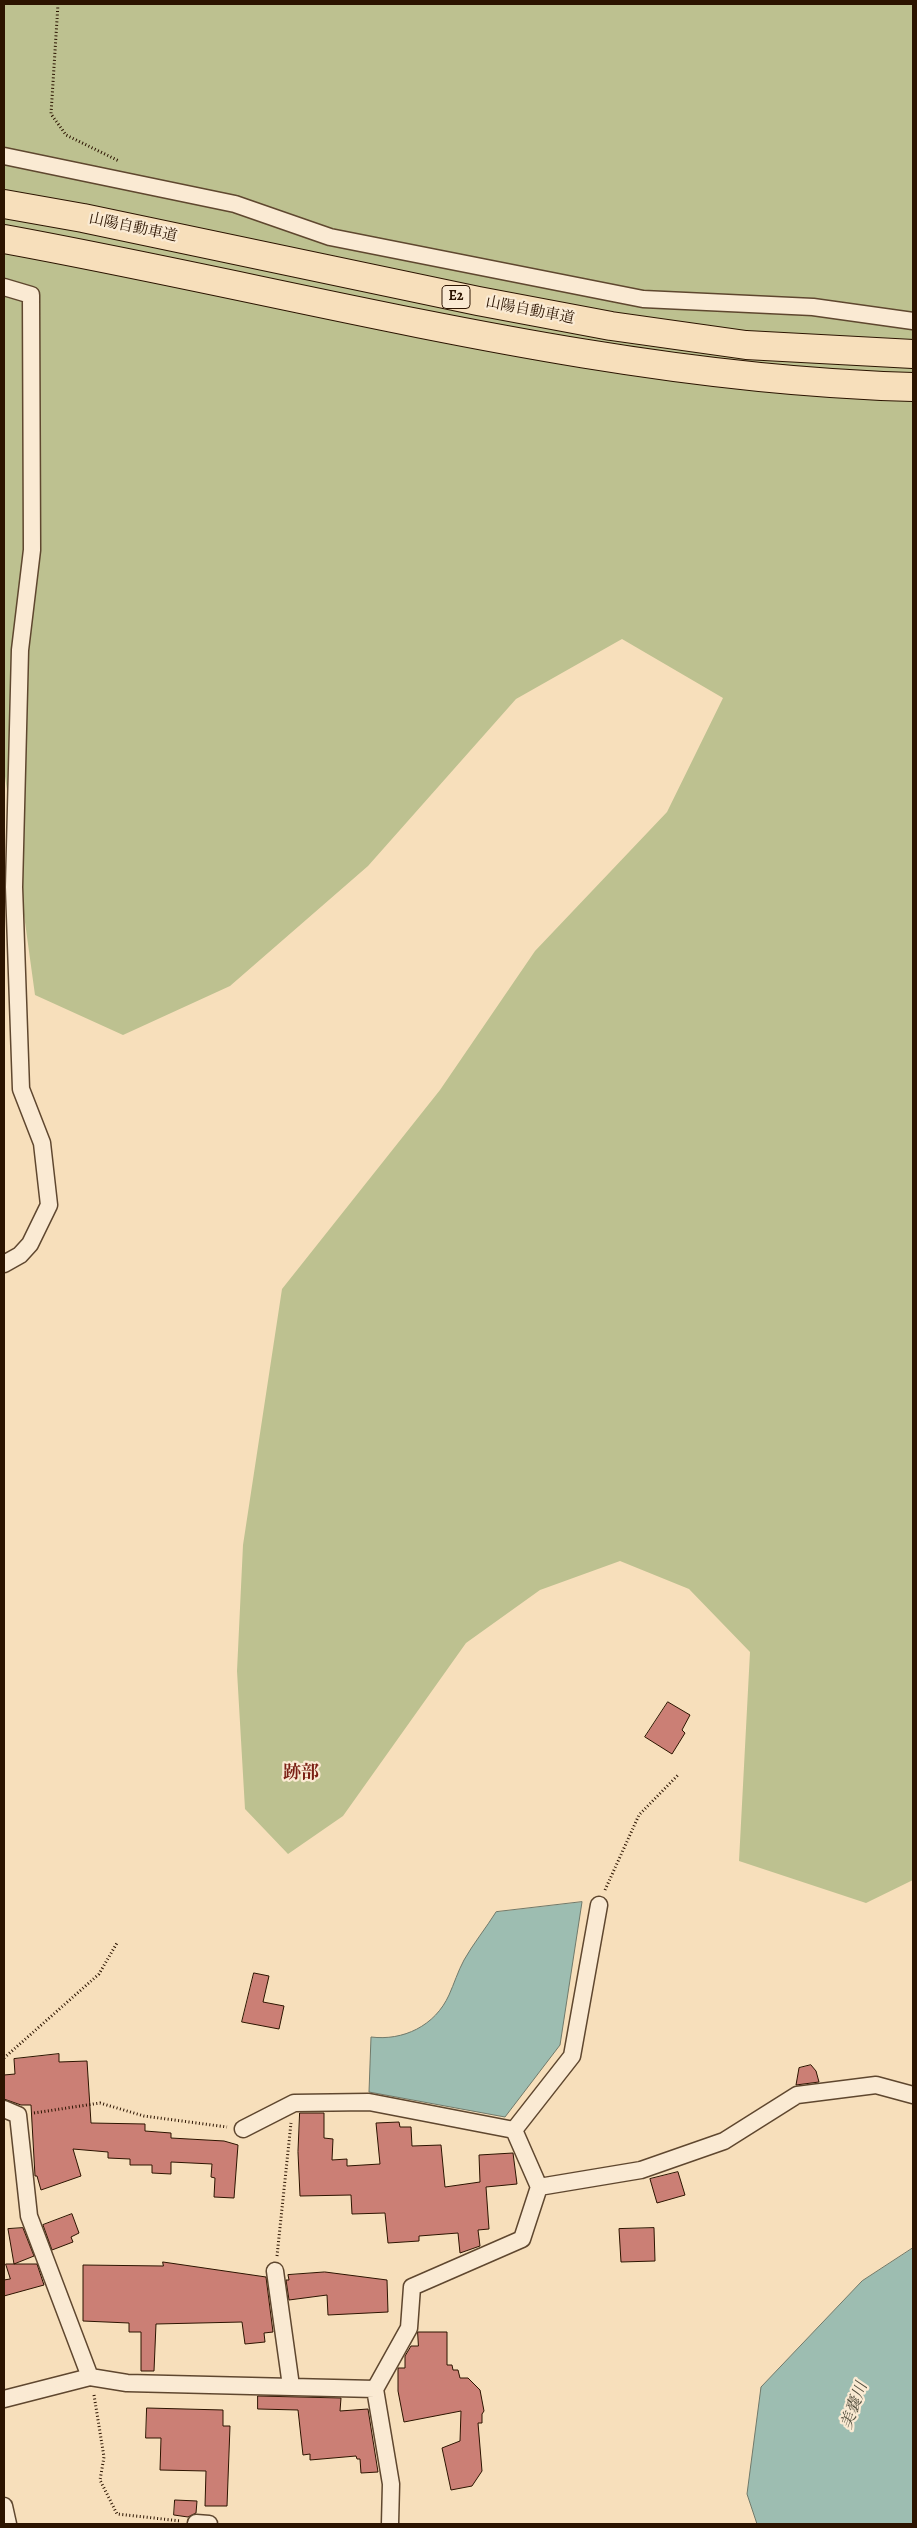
<!DOCTYPE html>
<meta charset="utf-8">
<style>
body{margin:0}
#map{position:relative;width:917px;height:2528px;overflow:hidden;background:#f7dfbb;font-family:Alegreya,serif}
canvas{display:block}
.frame{position:absolute;inset:0;border:5px solid #2c1400;pointer-events:none}
</style>
<div id="map">
<canvas width="917" height="2528"></canvas>
<div class="frame"></div>
</div>
<script>
const ctx = document.querySelector('canvas').getContext('2d');
ctx.lineJoin = 'round';
function paint(path, color) { ctx.fillStyle = color; ctx.fill(path, 'evenodd'); }
function stroke(path, color, width, dash) { ctx.strokeStyle = color; ctx.lineWidth = width; ctx.lineCap = dash ? 'butt' : 'round'; ctx.setLineDash(dash || []); ctx.stroke(path); }
function label(font, color, halo, rows, align = 'center') {
  ctx.font = font + ' Alegreya,"Noto Serif JP",serif'; ctx.lineWidth = 4.5; ctx.setLineDash([]); ctx.textBaseline = 'middle'; ctx.strokeStyle = halo; ctx.fillStyle = color; for (const [text, x, y, turn = 0] of rows) {
    ctx.save(); ctx.translate(x, y); ctx.rotate((+turn || 0) * Math.PI / 180); ctx.textAlign = isNaN(turn) ? turn : align; if (halo) ctx.strokeText(text, 0, 0); ctx.fillText(text, 0, 0); ctx.restore();
  }
}
paint(new Path2D(`
 M 4,4 L 913,4 L 913,1880 L 866,1903 L 739,1861 L 750,1652 L 689,1589 L 620,1561 L 540,1590 L 466,1643 L 343,1816 L 288,1854 L 245,1809 L 237,1671 L 243,1545 L 282,1289 L 440,1090 L 535,951 L 667,812 L 723,698 L 622,639 L 516,699 L 368,866 L 230,986 L 123,1035 L 35,995 L 4,769 Z`), '#bdc190');
const water = new Path2D(`
 M 582,1902 L 560,2045 L 505,2117 L 369,2092 L 371,2037 C 403,2041 435,2026 449,1995 C 454,1984 458,1971 464,1960 C 473,1944 486,1928 496,1912 Z
 M 913,2248 L 913,2524 L 757,2524 L 747,2494 L 761,2387 L 862,2281 Z`);
paint(water, '#9dbdb1');
stroke(water, '#70796a', 1);
const building = new Path2D(`
 M 668,1702 L 690,1715 L 682,1730 L 685,1733 L 672,1754 L 645,1737 Z
 M 254,1973 L 269,1976 L 263,2002 L 284,2006 L 279,2029 L 242,2022 Z
 M 59,2054 L 59,2062 L 87,2061 L 91,2123 L 145,2124 L 145,2131 L 171,2133 L 171,2138 L 224,2141 L 238,2145 L 234,2198 L 214,2197 L 215,2178 L 211,2177 L 212,2164 L 171,2162 L 171,2174 L 152,2173 L 152,2165 L 130,2165 L 130,2159 L 108,2158 L 108,2152 L 73,2149 L 81,2176 L 41,2190 L 37,2176 L 35,2176 L 31,2105 L 21,2105 L 4,2099 L 4,2075 L 15,2074 L 14,2059 Z
 M 811,2065 L 816,2071 L 819,2082 L 796,2085 L 799,2068 Z
 M 300,2113 L 324,2113 L 324,2138 L 333,2139 L 332,2160 L 347,2159 L 347,2166 L 380,2164 L 376,2123 L 399,2122 L 400,2127 L 411,2127 L 412,2146 L 441,2145 L 445,2187 L 480,2182 L 479,2155 L 513,2153 L 517,2184 L 486,2187 L 489,2229 L 478,2230 L 480,2246 L 460,2253 L 458,2233 L 419,2236 L 419,2241 L 388,2243 L 385,2213 L 352,2214 L 351,2195 L 300,2196 L 298,2152 Z
 M 678,2172 L 685,2195 L 657,2203 L 650,2179 Z
 M 72,2214 L 79,2233 L 71,2237 L 73,2242 L 52,2250 L 43,2225 Z
 M 23,2228 L 34,2256 L 14,2264 L 8,2229 Z
 M 654,2228 L 655,2261 L 621,2262 L 619,2229 Z
 M 163,2262 L 266,2277 L 273,2332 L 264,2333 L 265,2342 L 245,2344 L 242,2322 L 156,2324 L 154,2371 L 141,2371 L 141,2332 L 129,2332 L 129,2323 L 83,2321 L 83,2265 L 163,2266 Z
 M 6,2264 L 37,2264 L 44,2285 L 4,2296 L 4,2280 L 10,2279 Z
 M 325,2272 L 387,2280 L 388,2312 L 328,2315 L 327,2295 L 289,2300 L 286,2280 L 289,2280 L 288,2275 Z
 M 418,2332 L 447,2332 L 447,2365 L 452,2365 L 453,2370 L 458,2370 L 460,2378 L 468,2378 L 480,2390 L 484,2411 L 482,2414 L 482,2423 L 478,2423 L 482,2471 L 472,2486 L 451,2490 L 442,2448 L 460,2441 L 461,2411 L 404,2422 L 398,2391 L 398,2368 L 405,2368 L 405,2356 L 411,2346 L 418,2346 Z
 M 258,2396 L 341,2398 L 340,2411 L 368,2409 L 378,2472 L 361,2473 L 360,2459 L 357,2459 L 356,2456 L 310,2460 L 310,2454 L 303,2455 L 298,2410 L 258,2409 Z
 M 147,2408 L 223,2410 L 223,2426 L 230,2426 L 227,2506 L 205,2506 L 206,2471 L 160,2470 L 161,2438 L 146,2438 Z
 M 175,2500 L 197,2501 L 196,2513 L 188,2517 L 174,2515 Z`);
paint(building, '#cb7f75');
stroke(building, '#2c1400', 1);
const minor = new Path2D(`
 M 4,156 L 235,204 L 330,237 L 643,299 L 813,307 L 913,321
 M 4,287 L 31,295 L 32,550 L 20,650 L 14,887 L 21,1089 L 42,1143 L 49,1205 L 30,1244 L 20,1255 L 4,1264
 M 4,2109 L 18,2115 L 29,2216 L 90,2377
 M 243,2129 L 294,2103 L 369,2102 L 514,2130 L 572,2056 L 599,1905
 M 539,2187 L 641,2170 L 724,2141 L 797,2095 L 876,2085 L 913,2095
 M 275,2271 L 291,2386
 M 4,2399 L 90,2377 L 127,2383 L 375,2389
 M 4,2506 L 8,2524
 M 196,2523 L 209,2524
 M 390,2524 L 391,2484 L 375,2389 L 409,2328 L 412,2287 L 522,2239 L 539,2187 L 514,2130`);
const motorway = new Path2D(`
 M 4,204 L 83,218 L 478,301 L 611,326 L 746,345 L 913,354
 M 4,239 C 306,294 605,379 913,387`);
stroke(minor, '#5f472f', 19);
stroke(motorway, '#2c1400', 30);
stroke(new Path2D(`
 M 58,4 L 51,114 L 66,135 L 119,161
 M 605,1890 L 639,1815 L 679,1774
 M 4,2058 L 99,1974 L 117,1943
 M 34,2113 L 100,2103 L 144,2116 L 227,2127
 M 277,2256 L 291,2123
 M 94,2395 L 104,2457 L 100,2480 L 117,2514 L 181,2521`), '#2c1400', 3, [1, 2.5]);
stroke(minor, '#faead3', 16);
stroke(motorway, '#f7dfbb', 28);
for (const [x, y, w] of [
 [456,297,28]
]) { const box = new Path2D(); box.roundRect(x - w / 2, y - 11.5, w, 23, 4); ctx.fillStyle = '#faead3'; ctx.fill(box); stroke(box, '#2c1400', 1); }
label('bold 14px', '#2c1400', null, [
 ["E2",456,297]
]);
label('15px', '#2c1400', '#faead3', [
 ["山陽自動車道",133,228,12],
 ["山陽自動車道",530,311,11]
]);
label('italic 16px', '#544f3e', '#faead3', [
 ["美嚢川",855,2406,-70]
]);
label('bold 18px', '#7a1f14', '#faead3', [
 ["跡部",301,1774]
]);
</script>
